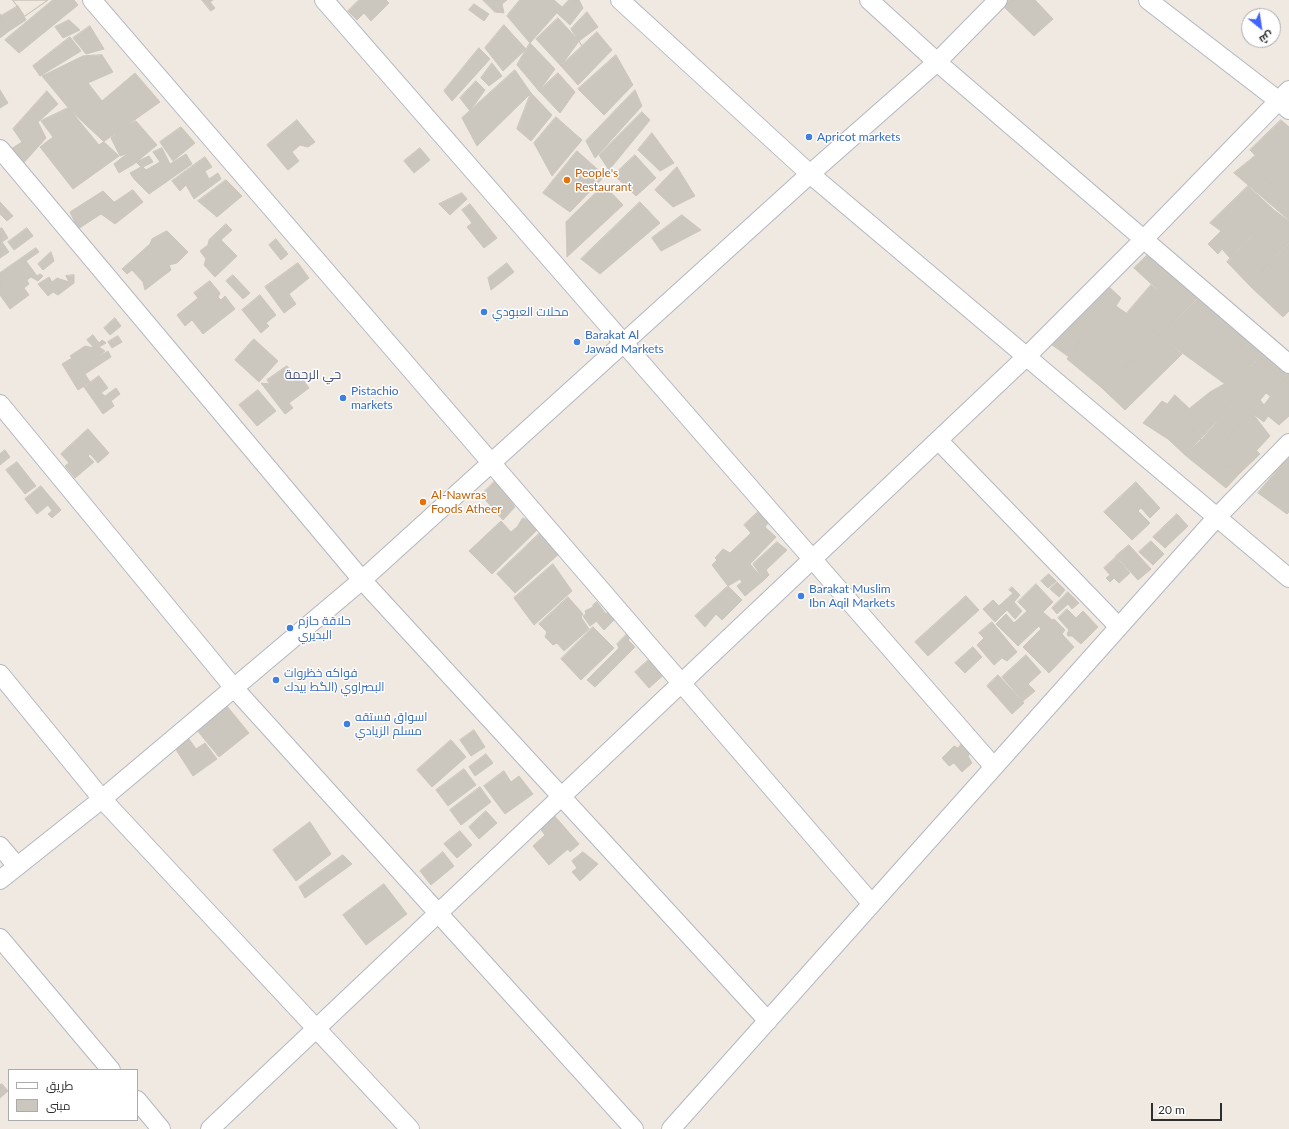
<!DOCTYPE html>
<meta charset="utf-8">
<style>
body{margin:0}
#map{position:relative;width:1289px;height:1129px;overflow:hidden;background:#efe9e1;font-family:Lato,Cairo,sans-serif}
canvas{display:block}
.legend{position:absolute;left:8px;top:1069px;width:130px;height:52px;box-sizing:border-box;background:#fff;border:1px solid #ababab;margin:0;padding:5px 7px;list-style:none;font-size:12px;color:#2e2e2e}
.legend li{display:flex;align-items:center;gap:8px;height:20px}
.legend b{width:20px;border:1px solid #ababab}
.north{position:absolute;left:1241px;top:8px;width:40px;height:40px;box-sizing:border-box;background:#fff;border:1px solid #ababab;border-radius:50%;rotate:150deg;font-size:11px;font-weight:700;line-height:16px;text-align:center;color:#2e2e2e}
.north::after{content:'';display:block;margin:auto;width:14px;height:18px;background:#4264fb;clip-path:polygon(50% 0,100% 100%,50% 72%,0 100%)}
.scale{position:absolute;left:1151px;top:1103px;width:71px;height:18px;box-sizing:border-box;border:2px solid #2e2e2e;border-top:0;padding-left:5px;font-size:12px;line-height:14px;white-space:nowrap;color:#2e2e2e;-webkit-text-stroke:3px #fff;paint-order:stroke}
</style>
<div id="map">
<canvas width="1289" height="1129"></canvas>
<ul class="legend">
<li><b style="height:5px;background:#fff"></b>طريق</li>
<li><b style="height:11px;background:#cbc7bf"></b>مبنى</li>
</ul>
<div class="north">ش</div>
<div class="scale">20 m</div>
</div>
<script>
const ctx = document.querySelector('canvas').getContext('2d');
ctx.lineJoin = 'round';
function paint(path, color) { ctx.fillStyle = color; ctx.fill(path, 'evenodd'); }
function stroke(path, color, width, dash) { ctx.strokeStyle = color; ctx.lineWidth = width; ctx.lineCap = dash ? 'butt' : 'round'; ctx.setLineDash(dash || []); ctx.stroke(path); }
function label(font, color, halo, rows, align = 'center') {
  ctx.font = font + ' Lato,Cairo,sans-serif'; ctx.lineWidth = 3; ctx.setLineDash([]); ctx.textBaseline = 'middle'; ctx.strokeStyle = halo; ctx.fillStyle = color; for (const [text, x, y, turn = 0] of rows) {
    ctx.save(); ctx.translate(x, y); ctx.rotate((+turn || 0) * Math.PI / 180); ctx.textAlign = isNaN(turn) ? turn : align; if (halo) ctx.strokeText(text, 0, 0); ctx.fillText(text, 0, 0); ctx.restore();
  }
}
const building = new Path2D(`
 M 13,0 L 48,0 L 25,16 Z
 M 13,0 L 48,0 L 25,16 Z
 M 53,0 L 74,0 L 78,5 L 19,53 L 5,40 Z
 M 202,0 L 213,0 L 210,2 L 215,8 L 211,11 Z
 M 359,0 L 386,0 L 389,3 L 371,21 L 364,13 L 357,20 L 348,11 Z
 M 483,0 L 507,0 L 502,4 L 504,13 L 495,12 Z
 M 520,0 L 554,0 L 562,7 L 530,43 L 507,16 Z
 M 569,0 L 579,0 L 583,8 L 570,25 L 557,13 Z
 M 1009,0 L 1035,0 L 1053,19 L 1034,36 L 1003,6 Z
 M 474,4 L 489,14 L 484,21 L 469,10 Z
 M 18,6 L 26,20 L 9,31 L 1,16 Z
 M 587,12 L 598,27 L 579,41 L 582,46 L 571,29 Z
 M 0,14 L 9,31 L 0,38 Z
 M 558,18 L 579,41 L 561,66 L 536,39 Z
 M 69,20 L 80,30 L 63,38 L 55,27 Z
 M 504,25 L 526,49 L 503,71 L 485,48 Z
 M 90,26 L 104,49 L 86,54 L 73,38 Z
 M 597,32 L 612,50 L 578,85 L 561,66 Z
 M 70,37 L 81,51 L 40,76 L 33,66 Z
 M 530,43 L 555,69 L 539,91 L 517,65 Z
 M 479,48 L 490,59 L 452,101 L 444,91 Z
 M 102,55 L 113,72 L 88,83 L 102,101 L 135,73 L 160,102 L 99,145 L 42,76 L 83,56 Z
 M 616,55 L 633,85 L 604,115 L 578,89 Z
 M 492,63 L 502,76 L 489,86 L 481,78 Z
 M 515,70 L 531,93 L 477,146 L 462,118 Z
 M 558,73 L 575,92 L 560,113 L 539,91 Z
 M 476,81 L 485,90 L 470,111 L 460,98 Z
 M 0,90 L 8,103 L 0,108 Z
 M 635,90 L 642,106 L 595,158 L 586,141 Z
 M 47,91 L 58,104 L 38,122 L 46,138 L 20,167 L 8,151 L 22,142 L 13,129 Z
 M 531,93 L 552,115 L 531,141 L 517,129 Z
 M 68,108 L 119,156 L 73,189 L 40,147 L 53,137 L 41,121 Z
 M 642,112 L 650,120 L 609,170 L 599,155 Z
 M 556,117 L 582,140 L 552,176 L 534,143 Z
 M 297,120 L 315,142 L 308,147 L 300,145 L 292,152 L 299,161 L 288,170 L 267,145 Z
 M 1281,120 L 1289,127 L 1289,169 L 1274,186 L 1261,176 L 1268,169 L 1250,150 Z
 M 136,121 L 157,145 L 134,164 L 119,173 L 114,164 L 128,153 L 120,156 L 111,138 L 123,128 Z
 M 181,127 L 195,143 L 173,161 L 160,142 Z
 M 652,133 L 674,163 L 660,171 L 638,150 Z
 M 162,148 L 170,164 L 186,154 L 192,164 L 149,194 L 134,179 L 130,173 L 141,167 L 136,162 L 149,156 L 153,162 L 143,167 L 146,170 L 160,162 L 153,152 Z
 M 420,148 L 430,160 L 414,173 L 404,161 Z
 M 577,151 L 605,176 L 570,212 L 543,193 Z
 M 635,155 L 656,178 L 636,196 L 614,175 Z
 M 1255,156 L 1268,169 L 1261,176 L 1274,186 L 1289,169 L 1289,220 L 1234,173 Z
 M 205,157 L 212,167 L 205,171 L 209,179 L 218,173 L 221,179 L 194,199 L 186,185 L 180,191 L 172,181 Z
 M 677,167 L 695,196 L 673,207 L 655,190 Z
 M 226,180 L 242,196 L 217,217 L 198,201 Z
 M 604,185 L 623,205 L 567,257 L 566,222 Z
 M 1248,186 L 1274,210 L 1230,258 L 1222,249 L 1218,254 L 1208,244 L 1221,231 L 1210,223 Z
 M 133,190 L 143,202 L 115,224 L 101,214 L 78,229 L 70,212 L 103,191 L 114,202 Z
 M 462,193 L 467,199 L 450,215 L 439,204 Z
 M 0,202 L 13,216 L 7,221 L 0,214 Z
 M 640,202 L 660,223 L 600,274 L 581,259 Z
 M 470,204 L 497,238 L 484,248 L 467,227 L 472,223 L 462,210 Z
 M 1274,210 L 1289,221 L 1289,242 L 1267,265 L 1251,287 L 1227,262 Z
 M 682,215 L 701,230 L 661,251 L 652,238 Z
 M 226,224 L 232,230 L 221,240 L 237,256 L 215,277 L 204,265 L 206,259 L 200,251 L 208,245 L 209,240 Z
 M 2,228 L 8,238 L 2,242 L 9,252 L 0,258 L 0,229 Z
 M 27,228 L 33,236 L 14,250 L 8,242 Z
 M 167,231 L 188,252 L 177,263 L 169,265 L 171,270 L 145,290 L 143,282 L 132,270 L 127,274 L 122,269 L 150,244 L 152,239 Z
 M 276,239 L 288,254 L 281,260 L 269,245 Z
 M 1289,243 L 1289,272 L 1283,267 L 1279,273 L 1267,265 Z
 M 36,248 L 39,252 L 26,261 L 37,276 L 40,274 L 43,276 L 38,281 L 31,277 L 27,280 L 29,284 L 24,288 L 29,295 L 10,309 L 0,295 L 0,273 Z
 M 1152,251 L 1177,271 L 1159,291 L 1134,268 Z
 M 51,252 L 54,261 L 43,270 L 38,264 Z
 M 298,263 L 309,278 L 289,294 L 296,304 L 284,313 L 265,287 Z
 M 507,263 L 514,272 L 491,290 L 488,278 Z
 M 1267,265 L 1279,273 L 1283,267 L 1289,272 L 1289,311 L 1283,317 L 1251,287 Z
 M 1177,271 L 1202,293 L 1183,312 L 1159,291 Z
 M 74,275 L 74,283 L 58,295 L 53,292 L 48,296 L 38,284 L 49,277 L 52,282 L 57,278 L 69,282 L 66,276 Z
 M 233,275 L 250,293 L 243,299 L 226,281 Z
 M 210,281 L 220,293 L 218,297 L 221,300 L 225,296 L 235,309 L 203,334 L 192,320 L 185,326 L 177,315 L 198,298 L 194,293 Z
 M 1151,285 L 1183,312 L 1159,336 L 1127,313 Z
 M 1108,286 L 1121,298 L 1116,306 L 1088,328 L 1079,321 L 1075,315 Z
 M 1202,293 L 1289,367 L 1289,375 L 1284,381 L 1260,358 L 1257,361 L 1240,347 L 1243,338 L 1213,309 L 1208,312 L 1196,300 Z
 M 260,295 L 276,315 L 266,323 L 269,326 L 261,333 L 242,310 Z
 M 1196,300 L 1208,312 L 1213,309 L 1243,338 L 1240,347 L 1257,361 L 1225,384 L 1159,336 Z
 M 1116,306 L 1159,336 L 1102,388 L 1067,359 L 1079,342 L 1070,331 L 1079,321 L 1088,328 Z
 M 1075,315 L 1079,321 L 1070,331 L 1079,342 L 1069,357 L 1048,342 Z
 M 115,318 L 121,326 L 110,335 L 104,328 Z
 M 93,335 L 99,343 L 102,340 L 106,343 L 99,347 L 105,351 L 97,358 L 108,351 L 111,357 L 85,374 L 90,382 L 78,390 L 62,364 L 72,358 L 70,356 L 85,346 L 94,348 L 87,340 Z
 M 118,336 L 122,342 L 112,348 L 108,342 Z
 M 1159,336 L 1182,354 L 1125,410 L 1102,388 Z
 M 254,339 L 278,361 L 259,382 L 235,360 Z
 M 1260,358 L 1284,381 L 1270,396 L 1266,393 L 1260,400 L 1264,405 L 1253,414 L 1270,436 L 1256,451 L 1235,430 L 1212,457 L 1228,468 L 1229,466 L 1239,474 L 1226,488 L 1185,455 L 1237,400 L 1225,384 Z
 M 287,366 L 292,373 L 289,375 L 297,371 L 309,388 L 289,403 L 293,408 L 285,414 L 261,383 L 270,384 L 267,380 Z
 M 1289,375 L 1289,407 L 1274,392 Z
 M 99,376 L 108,388 L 101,393 L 105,396 L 116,388 L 120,394 L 111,401 L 114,406 L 103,414 L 84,387 Z
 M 1225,384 L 1237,400 L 1201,440 L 1192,432 L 1195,430 L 1185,421 L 1193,412 L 1190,408 L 1210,392 Z
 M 258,390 L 276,411 L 257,426 L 239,405 Z
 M 1274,392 L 1289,407 L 1289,416 L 1279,425 L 1268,416 L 1264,422 L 1253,414 L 1264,405 Z
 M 1175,395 L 1193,412 L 1168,439 L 1143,423 L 1162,401 L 1167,404 Z
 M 1185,421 L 1195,430 L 1192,432 L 1201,440 L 1185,455 L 1168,439 Z
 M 88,429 L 109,453 L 98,463 L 90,454 L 88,456 L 94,462 L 75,478 L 65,466 L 69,463 L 61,454 Z
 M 1235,430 L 1260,454 L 1239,474 L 1229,466 L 1228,468 L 1212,457 Z
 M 5,450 L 10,457 L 0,465 L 0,454 Z
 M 1289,456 L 1289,512 L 1287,514 L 1258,493 Z
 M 17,462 L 36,486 L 25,494 L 6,470 Z
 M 500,476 L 510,497 L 509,498 L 515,507 L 503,520 L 481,495 Z
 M 1136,482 L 1160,508 L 1150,518 L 1141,508 L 1138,511 L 1150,523 L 1132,540 L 1104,512 Z
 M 41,486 L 61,510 L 52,518 L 48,514 L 52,511 L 48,505 L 37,514 L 25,499 Z
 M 760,510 L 770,520 L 765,527 L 776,537 L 750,564 L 764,580 L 745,596 L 737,586 L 742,582 L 740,579 L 728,586 L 712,565 L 717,560 L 715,558 L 723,549 L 730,553 L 751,533 L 744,525 Z
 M 1177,514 L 1188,526 L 1165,548 L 1153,537 Z
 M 523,518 L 529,521 L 537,530 L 492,574 L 469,551 L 501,521 L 511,532 L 517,527 Z
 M 542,531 L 560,553 L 515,593 L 497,574 Z
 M 1151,541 L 1164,554 L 1153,565 L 1139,552 Z
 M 777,542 L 787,550 L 766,570 L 769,575 L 764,580 L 753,564 Z
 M 1129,545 L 1151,569 L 1138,580 L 1116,556 Z
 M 1116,557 L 1130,573 L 1119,583 L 1114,578 L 1110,582 L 1106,578 L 1110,575 L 1104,568 Z
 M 553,564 L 572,591 L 534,625 L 514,598 Z
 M 1049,574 L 1056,581 L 1048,588 L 1041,581 Z
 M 1057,582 L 1065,590 L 1059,597 L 1050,589 Z
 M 1036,584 L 1053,602 L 1043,612 L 1052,620 L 1054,619 L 1065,630 L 1062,634 L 1074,647 L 1049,673 L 1023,647 L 1041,629 L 1039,626 L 1018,646 L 996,624 L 1006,614 L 1014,623 L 1027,611 L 1018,602 Z
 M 728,586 L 742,600 L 722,620 L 716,614 L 705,627 L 695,616 Z
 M 1012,587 L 1020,595 L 1014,602 L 1022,611 L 1015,619 L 1007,610 L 995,622 L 983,609 L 993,600 L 999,606 L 1013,593 L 1009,590 Z
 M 1068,592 L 1079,603 L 1072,609 L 1068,604 L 1057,614 L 1052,608 Z
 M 966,596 L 979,610 L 928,656 L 915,642 Z
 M 568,597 L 583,614 L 581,617 L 589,629 L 564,651 L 557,643 L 553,645 L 545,637 L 547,632 L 539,624 Z
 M 597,602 L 606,614 L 590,626 L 583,616 L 586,614 L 585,611 L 593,607 L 593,605 Z
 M 602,603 L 620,614 L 604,630 L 597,622 L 608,612 Z
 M 1067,609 L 1076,618 L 1083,611 L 1098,627 L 1081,644 L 1072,636 L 1068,636 L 1067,634 L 1069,630 L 1058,618 Z
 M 992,622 L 1017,652 L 1007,661 L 1002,658 L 994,665 L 977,645 L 984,638 L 979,633 Z
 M 593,627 L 614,648 L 581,680 L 561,659 Z
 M 630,631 L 634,634 L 628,640 L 635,647 L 595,687 L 587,680 L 619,648 L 617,644 Z
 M 973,647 L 982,657 L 965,673 L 955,663 Z
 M 654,655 L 668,671 L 649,688 L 635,672 Z
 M 1026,655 L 1041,672 L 1028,684 L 1035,691 L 1023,701 L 1002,677 Z
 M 998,675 L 1024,703 L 1012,714 L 987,686 Z
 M 226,705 L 249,733 L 219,757 L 196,729 Z
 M 474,730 L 485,747 L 471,756 L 460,740 Z
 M 189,739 L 196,749 L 205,743 L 217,759 L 193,776 L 175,748 Z
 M 451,740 L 466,757 L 432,787 L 417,770 Z
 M 964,740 L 979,742 L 968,756 L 972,763 L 962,772 L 954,763 L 949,766 L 942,758 L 954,746 L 958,748 Z
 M 486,754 L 493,763 L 475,776 L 469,767 Z
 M 464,769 L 476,785 L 448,806 L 436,790 Z
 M 504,771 L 511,782 L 519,776 L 533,794 L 505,814 L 484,786 Z
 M 480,787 L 491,802 L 461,825 L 450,810 Z
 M 486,811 L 497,823 L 479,839 L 469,827 Z
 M 552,813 L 579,844 L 570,852 L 568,849 L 549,865 L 533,846 L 545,835 L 538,826 Z
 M 310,822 L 331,854 L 296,881 L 273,850 Z
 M 460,831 L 472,845 L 457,858 L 444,844 Z
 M 443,852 L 454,866 L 431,885 L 420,871 Z
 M 583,852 L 598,864 L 580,881 L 572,872 L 577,868 L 572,861 Z
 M 343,855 L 352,864 L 305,898 L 299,887 Z
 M 384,884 L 407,914 L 366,945 L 343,915 Z
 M 2,1084 L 8,1091 L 0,1098 L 0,1085 Z`);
paint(building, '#cbc7bf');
stroke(building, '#cbc5ba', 1);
const street = new Path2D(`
 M 92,0 L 872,904
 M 324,0 L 994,767
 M 620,0 L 810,174 L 1289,578
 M 869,0 L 937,62 L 1289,364
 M 1148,0 L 1279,101 L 1289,110
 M 0,149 L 362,580 L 768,1021
 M 0,404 L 234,688 L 634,1129
 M 938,440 L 1119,627
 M 0,674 L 102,799 L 410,1129
 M 0,846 L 17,866
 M 0,880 L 102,799 L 362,580 L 810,174 L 937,62 L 998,0
 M 0,938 L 111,1070
 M 137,1100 L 161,1129
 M 210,1129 L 1026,357 L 1144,239 L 1289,90
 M 671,1129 L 1217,517 L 1289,443`);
stroke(street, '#b4b7c1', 20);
stroke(street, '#fff', 18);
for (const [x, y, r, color] of [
 [809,137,4,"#3f7fe0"],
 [567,180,4,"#e8710a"],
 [484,312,4,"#3f7fe0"],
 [577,342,4,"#3f7fe0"],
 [343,398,4,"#3f7fe0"],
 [423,502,4,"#e8710a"],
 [801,596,4,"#3f7fe0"],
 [290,628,4,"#3f7fe0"],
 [276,680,4,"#3f7fe0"],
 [347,724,4,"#3f7fe0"]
]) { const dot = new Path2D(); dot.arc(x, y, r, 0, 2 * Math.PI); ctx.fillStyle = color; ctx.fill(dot); stroke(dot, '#fff', 1.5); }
label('12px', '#366cbe', '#fff', [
 ["Apricot markets",817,137],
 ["محلات العبودي",492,312],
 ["Barakat Al",585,335],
 ["Jawad Markets",585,349],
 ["Pistachio",351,391],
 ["markets",351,405],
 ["Barakat Muslim",809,589],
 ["Ibn Aqil Markets",809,603],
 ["حلاقة حازم",298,621],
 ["البديري",298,635],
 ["فواكه خظروات",284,673],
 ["البصراوي (الگط بيدك",284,687],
 ["اسواق فستقه",355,717],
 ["مسلم الزيادي",355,731]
], 'left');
label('12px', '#c56008', '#fff', [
 ["People's",575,173],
 ["Restaurant",575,187],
 ["Al-Nawras",431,495],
 ["Foods Atheer",431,509]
], 'left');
label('13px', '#4d5680', '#fff', [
 ["حي الرحمة",313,375]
]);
</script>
